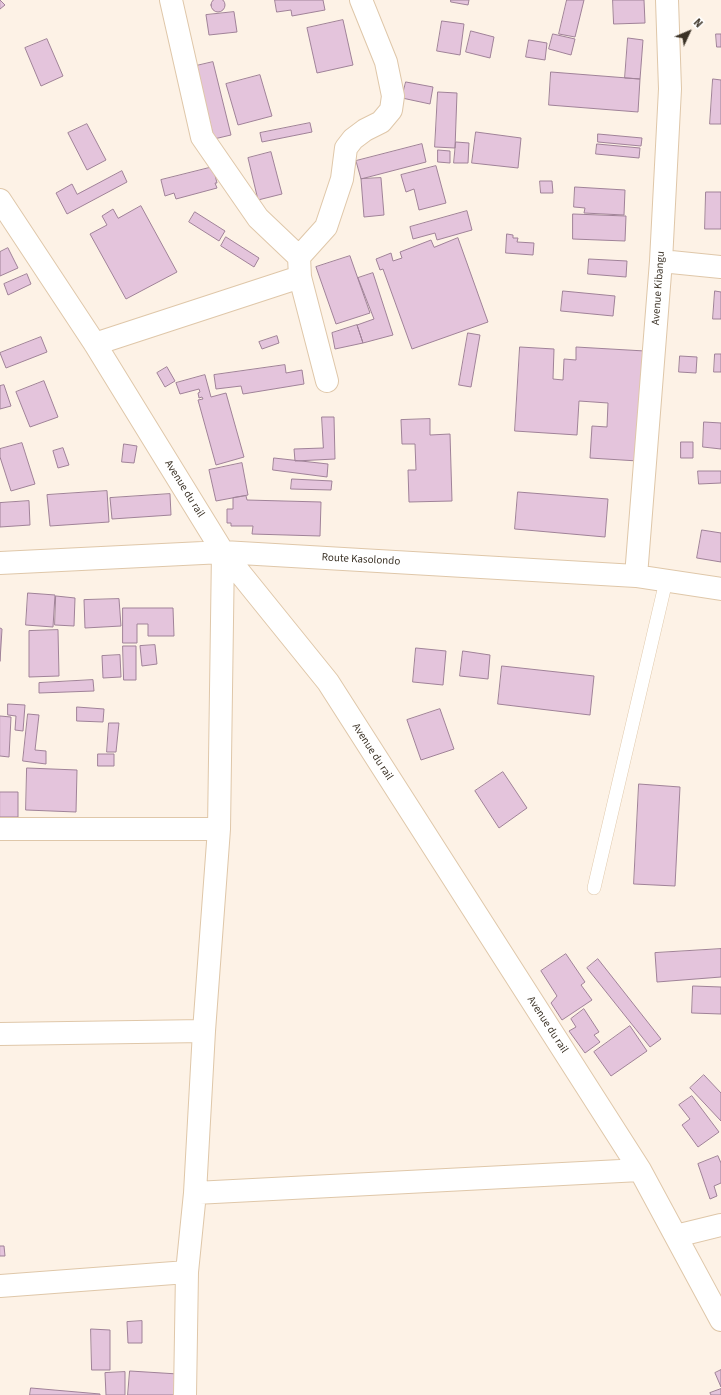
<!DOCTYPE html>
<style>
body{margin:0}
#map{position:relative;width:721px;height:1395px;overflow:hidden;background:#fdf2e6;font-family:"Source Sans 3",sans-serif}
canvas{display:block}
.north{position:absolute;left:669px;top:12px;width:40px;height:40px;-webkit-text-stroke:3px #fff;paint-order:stroke;rotate:46deg;font-size:11px;font-weight:700;line-height:16px;text-align:center;color:#3b3226}
.north::after{content:'';display:block;margin:auto;width:14px;height:18px;background:#3b3226;clip-path:polygon(50% 0,100% 100%,50% 72%,0 100%)}
</style>
<div id="map">
<canvas width="721" height="1395"></canvas>
<div class="north">N</div>
</div>
<script>
const ctx = document.querySelector('canvas').getContext('2d');
ctx.lineJoin = 'round';
function paint(path, color) { ctx.fillStyle = color; ctx.fill(path, 'evenodd'); }
function stroke(path, color, width, dash) { ctx.strokeStyle = color; ctx.lineWidth = width; ctx.lineCap = dash ? 'butt' : 'round'; ctx.setLineDash(dash || []); ctx.stroke(path); }
function label(font, color, halo, rows, align = 'center') {
  ctx.font = font + ' "Source Sans 3",sans-serif'; ctx.lineWidth = 3; ctx.setLineDash([]); ctx.textBaseline = 'middle'; ctx.strokeStyle = halo; ctx.fillStyle = color; for (const [text, x, y, turn = 0] of rows) {
    ctx.save(); ctx.translate(x, y); ctx.rotate((+turn || 0) * Math.PI / 180); ctx.textAlign = isNaN(turn) ? turn : align; if (halo) ctx.strokeText(text, 0, 0); ctx.fillText(text, 0, 0); ctx.restore();
  }
}
const building = new Path2D(`
 M211 5a7 7 0 1 1 14 0a7 7 0 1 1-14 0Z
 M 0,0 L 5,5 L 0,9 Z
 M 275,0 L 323,0 L 325,10 L 292,16 L 291,10 L 277,12 Z
 M 451,0 L 469,0 L 468,5 L 451,2 Z
 M 567,0 L 584,0 L 575,37 L 559,34 Z
 M 613,0 L 644,0 L 645,23 L 614,24 Z
 M 234,12 L 237,32 L 209,35 L 206,15 Z
 M 343,20 L 353,65 L 317,73 L 307,28 Z
 M 442,21 L 464,24 L 460,55 L 437,51 Z
 M 471,31 L 494,37 L 490,58 L 466,52 Z
 M 553,34 L 575,39 L 571,55 L 549,49 Z
 M 716,34 L 721,34 L 721,47 L 717,47 Z
 M 628,38 L 643,40 L 640,79 L 625,78 Z
 M 47,39 L 63,76 L 41,86 L 25,48 Z
 M 529,40 L 547,43 L 545,60 L 526,57 Z
 M 213,62 L 231,135 L 214,139 L 196,66 Z
 M 551,72 L 640,79 L 638,112 L 549,105 Z
 M 260,75 L 272,116 L 238,125 L 226,84 Z
 M 713,79 L 721,80 L 721,124 L 710,124 Z
 M 406,82 L 433,87 L 430,104 L 402,98 Z
 M 438,92 L 457,93 L 455,148 L 435,147 Z
 M 310,123 L 312,132 L 262,142 L 260,133 Z
 M 87,124 L 106,160 L 87,170 L 68,133 Z
 M 476,132 L 521,138 L 518,168 L 472,163 Z
 M 598,134 L 642,138 L 641,146 L 598,142 Z
 M 456,142 L 469,143 L 468,163 L 454,163 Z
 M 422,144 L 426,162 L 361,179 L 356,161 Z
 M 597,144 L 640,148 L 639,158 L 596,154 Z
 M 438,150 L 450,151 L 450,163 L 438,162 Z
 M 271,152 L 282,194 L 258,200 L 248,158 Z
 M 436,166 L 446,203 L 419,210 L 414,189 L 406,192 L 401,175 Z
 M 213,167 L 217,183 L 215,183 L 217,188 L 176,199 L 174,193 L 165,196 L 161,180 Z
 M 122,171 L 127,182 L 67,214 L 56,193 L 72,184 L 77,194 Z
 M 381,178 L 384,215 L 364,217 L 361,179 Z
 M 540,181 L 552,181 L 553,193 L 541,193 Z
 M 575,187 L 625,190 L 624,215 L 584,213 L 585,208 L 574,207 Z
 M 706,192 L 721,192 L 721,229 L 705,229 Z
 M 141,206 L 177,272 L 126,299 L 90,234 L 107,225 L 102,216 L 113,209 L 118,218 Z
 M 467,211 L 472,230 L 437,240 L 435,233 L 413,239 L 410,227 Z
 M 195,212 L 225,231 L 219,241 L 189,222 Z
 M 573,214 L 626,216 L 625,241 L 573,239 Z
 M 507,234 L 513,235 L 513,238 L 518,238 L 517,242 L 534,243 L 533,255 L 506,253 Z
 M 226,237 L 259,258 L 254,267 L 221,246 Z
 M 458,238 L 488,322 L 412,349 L 383,269 L 380,270 L 376,259 L 391,253 L 393,261 L 402,258 L 400,252 L 431,240 L 434,247 Z
 M 8,248 L 18,268 L 0,276 L 0,252 Z
 M 350,256 L 370,313 L 336,324 L 316,267 Z
 M 589,259 L 627,261 L 626,277 L 588,274 Z
 M 373,273 L 393,335 L 363,343 L 357,325 L 374,319 L 358,278 Z
 M 27,274 L 31,284 L 8,295 L 4,284 Z
 M 563,291 L 615,296 L 613,316 L 561,311 Z
 M 715,291 L 721,292 L 721,319 L 713,319 Z
 M 357,325 L 363,343 L 335,349 L 332,333 Z
 M 468,333 L 480,335 L 471,387 L 459,385 Z
 M 277,336 L 279,343 L 262,349 L 259,342 Z
 M 41,337 L 47,352 L 6,368 L 0,353 Z
 M 520,347 L 554,349 L 553,379 L 563,380 L 564,359 L 576,360 L 576,347 L 645,351 L 638,461 L 590,458 L 592,426 L 607,427 L 608,403 L 579,401 L 577,435 L 515,431 Z
 M 715,354 L 721,354 L 721,372 L 714,372 Z
 M 680,356 L 697,357 L 696,373 L 679,372 Z
 M 285,365 L 286,373 L 302,370 L 304,384 L 243,394 L 241,386 L 216,389 L 214,375 Z
 M 167,367 L 175,381 L 165,387 L 157,373 Z
 M 205,375 L 211,397 L 226,393 L 244,457 L 216,465 L 198,400 L 203,399 L 202,397 L 199,398 L 198,393 L 200,392 L 199,389 L 180,394 L 176,383 Z
 M 44,381 L 58,417 L 30,427 L 16,392 Z
 M 4,385 L 11,406 L 0,409 L 0,386 Z
 M 322,417 L 334,417 L 335,459 L 295,461 L 294,449 L 323,448 Z
 M 430,419 L 430,435 L 450,434 L 452,501 L 409,502 L 408,470 L 416,470 L 415,444 L 402,444 L 401,420 Z
 M 704,422 L 721,423 L 721,449 L 703,447 Z
 M 681,442 L 693,442 L 693,458 L 681,458 Z
 M 22,443 L 35,484 L 11,491 L 0,457 L 0,449 Z
 M 124,444 L 137,446 L 134,463 L 122,462 Z
 M 63,448 L 69,465 L 58,468 L 53,451 Z
 M 274,458 L 328,464 L 327,477 L 273,470 Z
 M 242,463 L 248,495 L 216,501 L 209,470 Z
 M 698,471 L 721,471 L 721,483 L 699,484 Z
 M 292,479 L 332,481 L 331,490 L 291,489 Z
 M 107,491 L 109,522 L 50,526 L 47,495 Z
 M 518,492 L 608,499 L 605,537 L 515,529 Z
 M 170,494 L 171,515 L 112,519 L 110,498 Z
 M 246,496 L 247,500 L 321,502 L 320,536 L 252,534 L 253,526 L 231,526 L 231,523 L 227,523 L 227,509 L 233,509 L 233,498 Z
 M 29,501 L 30,525 L 0,527 L 0,503 Z
 M 702,530 L 721,533 L 721,562 L 697,558 Z
 M 28,593 L 55,595 L 53,627 L 26,625 Z
 M 56,596 L 75,598 L 74,626 L 55,625 Z
 M 119,599 L 121,626 L 85,628 L 84,600 Z
 M 123,608 L 173,608 L 174,636 L 148,636 L 148,624 L 137,624 L 137,643 L 123,643 Z
 M 0,628 L 2,629 L 0,661 Z
 M 58,630 L 59,676 L 29,677 L 29,631 Z
 M 155,645 L 157,664 L 142,666 L 140,646 Z
 M 123,646 L 136,646 L 136,680 L 124,680 Z
 M 416,648 L 446,651 L 443,685 L 413,682 Z
 M 463,651 L 490,655 L 488,679 L 460,676 Z
 M 120,655 L 121,677 L 103,678 L 102,656 Z
 M 502,666 L 594,676 L 590,715 L 498,704 Z
 M 93,680 L 94,691 L 39,693 L 39,683 Z
 M 8,704 L 25,705 L 23,731 L 15,730 L 16,716 L 8,715 Z
 M 77,707 L 104,709 L 103,722 L 77,721 Z
 M 440,709 L 454,749 L 421,760 L 407,720 Z
 M 28,714 L 39,715 L 35,750 L 46,751 L 46,764 L 23,761 Z
 M 0,716 L 11,717 L 9,757 L 0,756 Z
 M 109,723 L 119,723 L 116,752 L 107,752 Z
 M 98,754 L 114,754 L 114,766 L 98,766 Z
 M 27,768 L 77,770 L 76,812 L 26,810 Z
 M 503,772 L 527,808 L 499,828 L 475,791 Z
 M 639,784 L 680,787 L 675,886 L 634,884 Z
 M 0,792 L 18,792 L 18,817 L 0,817 Z
 M 721,949 L 721,977 L 657,982 L 655,953 Z
 M 566,954 L 585,982 L 581,985 L 592,1000 L 562,1020 L 551,1003 L 557,996 L 541,971 Z
 M 598,959 L 661,1039 L 650,1047 L 587,968 Z
 M 693,986 L 721,987 L 721,1014 L 692,1013 Z
 M 584,1009 L 599,1032 L 594,1035 L 600,1042 L 585,1053 L 569,1031 L 576,1027 L 571,1019 Z
 M 630,1026 L 647,1051 L 611,1076 L 594,1052 Z
 M 704,1075 L 721,1093 L 721,1121 L 690,1088 Z
 M 692,1096 L 719,1132 L 698,1147 L 682,1125 L 690,1119 L 679,1105 Z
 M 718,1156 L 721,1163 L 721,1183 L 714,1186 L 717,1196 L 710,1199 L 698,1164 Z
 M 0,1246 L 4,1246 L 5,1256 L 0,1256 Z
 M 142,1321 L 142,1343 L 128,1343 L 127,1322 Z
 M 91,1329 L 110,1330 L 110,1370 L 92,1370 Z
 M 721,1370 L 721,1387 L 715,1373 Z
 M 130,1371 L 178,1374 L 177,1395 L 128,1395 Z
 M 125,1372 L 125,1395 L 106,1395 L 105,1373 Z
 M 31,1388 L 100,1394 L 100,1395 L 30,1395 Z
 M 721,1389 L 721,1395 L 711,1395 L 710,1393 Z`);
paint(building, '#e4c4dc');
stroke(building, '#a08298', 1);
const service = new Path2D(`
 M 594,888 L 666,581`);
const minor = new Path2D(`
 M 171,0 L 202,137 L 258,218 L 299,257 L 300,277 L 327,381
 M 0,200 L 95,344 L 223,552 L 328,682 L 640,1170 L 721,1320
 M 299,257 L 326,227 L 342,179 L 346,148 L 353,139 L 365,130 L 381,122 L 391,110 L 393,96 L 386,62 L 361,0
 M 661,261 L 721,267
 M 95,344 L 300,277
 M 0,563 L 223,552 L 636,576 L 721,589
 M 636,576 L 661,261 L 670,89 L 667,0
 M 0,829 L 219,829
 M 0,1034 L 204,1031
 M 195,1193 L 640,1170
 M 676,1236 L 721,1225
 M 0,1286 L 187,1272
 M 185,1395 L 187,1272 L 195,1193 L 204,1031 L 219,829 L 223,552`);
stroke(service, '#dfc7a9', 14);
stroke(minor, '#dfc7a9', 24);
stroke(service, '#fff', 13);
stroke(minor, '#fff', 22);
label('11px', '#3b3226', '#fff', [
 ["Avenue Kibangu",659,288,-86],
 ["Avenue du rail",184,489,58],
 ["Route Kasolondo",361,560,3],
 ["Avenue du rail",372,752,57],
 ["Avenue du rail",547,1025,57]
]);
</script>
